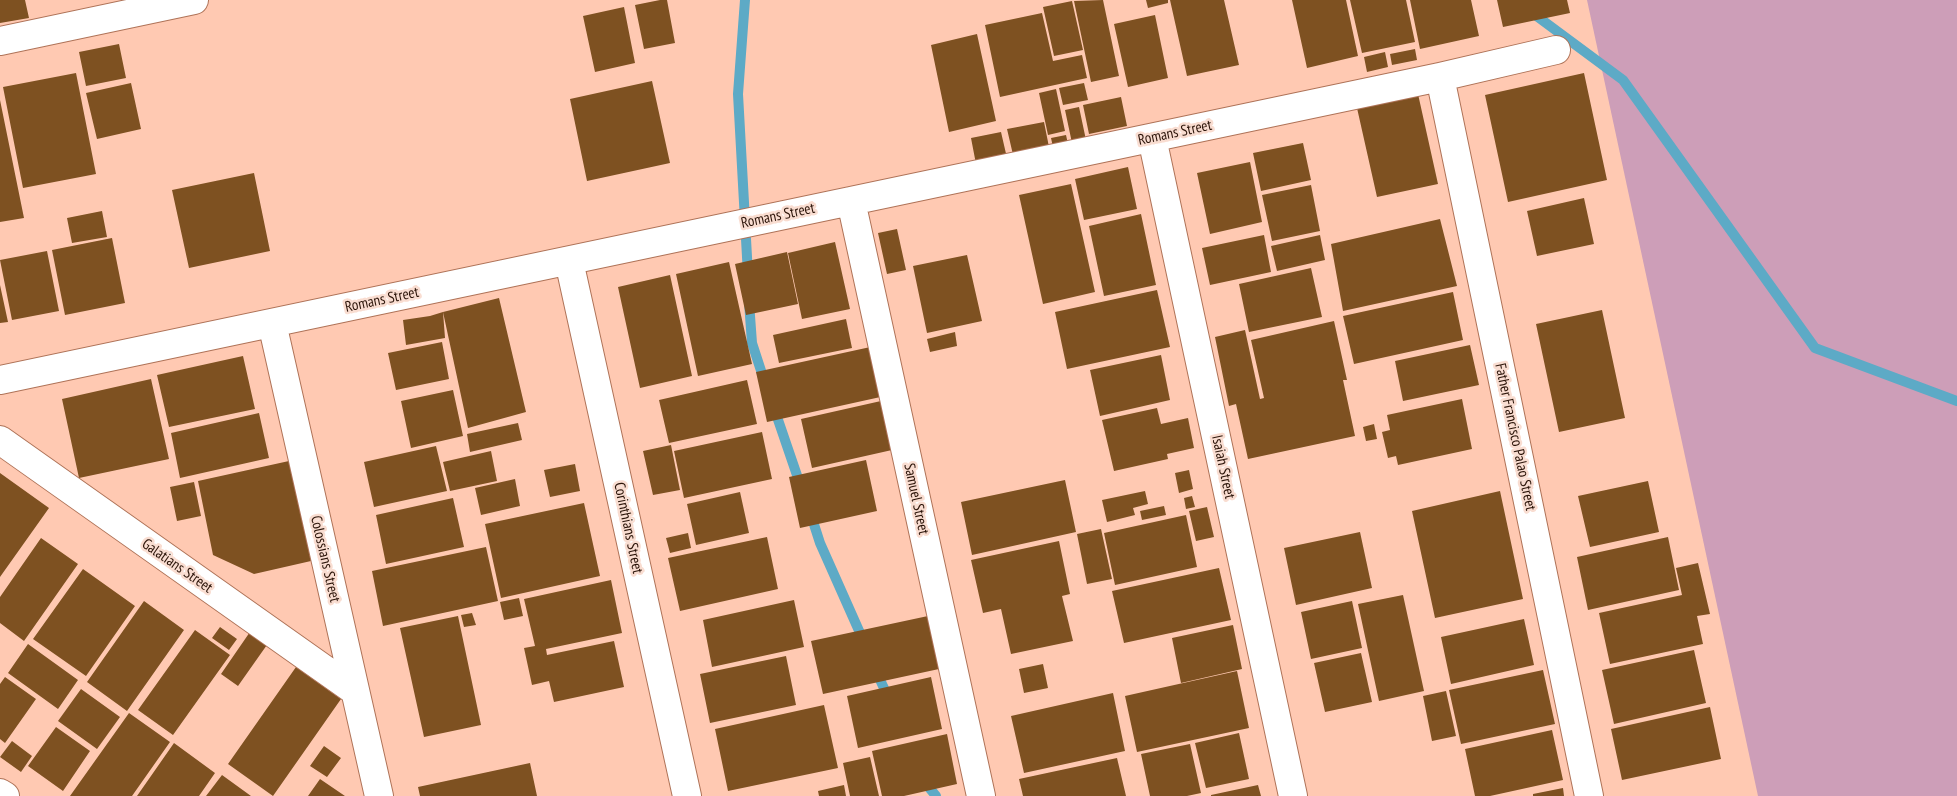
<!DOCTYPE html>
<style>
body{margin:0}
canvas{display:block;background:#ffc9b2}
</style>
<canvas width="1957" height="796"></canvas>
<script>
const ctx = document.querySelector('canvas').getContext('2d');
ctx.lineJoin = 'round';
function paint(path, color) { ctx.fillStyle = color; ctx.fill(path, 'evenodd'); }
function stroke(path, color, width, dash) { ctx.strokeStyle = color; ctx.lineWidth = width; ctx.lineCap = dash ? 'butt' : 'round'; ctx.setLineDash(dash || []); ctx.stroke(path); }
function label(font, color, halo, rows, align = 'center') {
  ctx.font = font + ' "PT Sans Narrow",sans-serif'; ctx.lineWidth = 5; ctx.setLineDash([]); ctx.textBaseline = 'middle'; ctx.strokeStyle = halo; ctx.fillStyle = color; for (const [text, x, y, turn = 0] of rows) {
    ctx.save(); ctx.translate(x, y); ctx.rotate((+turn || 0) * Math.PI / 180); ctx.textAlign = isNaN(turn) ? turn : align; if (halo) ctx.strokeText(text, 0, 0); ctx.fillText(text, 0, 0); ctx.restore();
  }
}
paint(new Path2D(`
 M 1587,0 L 1957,0 L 1957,796 L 1758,796 Z`), '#cd9eb8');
stroke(new Path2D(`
 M 745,0 L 738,94 L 748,275
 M 1515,0 L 1623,80 L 1815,348 L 1957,401
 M 749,302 L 752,343 L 765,383
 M 774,408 L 801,487
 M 810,512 L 820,543 L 864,642
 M 875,669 L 889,699
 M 924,779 L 927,785 L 936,796`), '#5daac6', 10);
paint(new Path2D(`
 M 0,0 L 25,0 L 29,18 L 0,23 Z
 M 660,0 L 667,0 L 675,43 L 644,49 L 635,5 Z
 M 1103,0 L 1119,76 L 1091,82 L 1074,1 Z
 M 1146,0 L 1168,0 L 1168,3 L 1148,8 Z
 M 1170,0 L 1224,0 L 1239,65 L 1187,76 Z
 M 1292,0 L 1346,0 L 1358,56 L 1307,68 Z
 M 1350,0 L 1406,0 L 1415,42 L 1362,53 Z
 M 1410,0 L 1471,0 L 1479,36 L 1420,49 Z
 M 1497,0 L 1567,0 L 1570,13 L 1503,27 Z
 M 1072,1 L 1083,50 L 1054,56 L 1043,7 Z
 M 624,7 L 635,63 L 595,72 L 583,16 Z
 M 1042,13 L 1053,61 L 1082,55 L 1087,78 L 1000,97 L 985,25 Z
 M 1155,15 L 1168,78 L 1128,87 L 1114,24 Z
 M 977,34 L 996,121 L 949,132 L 931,45 Z
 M 119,44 L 126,78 L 86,86 L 79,52 Z
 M 1415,49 L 1417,60 L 1392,65 L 1390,54 Z
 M 1385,52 L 1388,67 L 1367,72 L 1364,57 Z
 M 76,73 L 96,174 L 23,188 L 3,87 Z
 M 1584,73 L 1607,180 L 1508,202 L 1485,95 Z
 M 652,81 L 670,163 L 587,181 L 570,99 Z
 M 131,83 L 141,129 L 97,139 L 86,93 Z
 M 1084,83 L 1088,100 L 1063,105 L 1059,88 Z
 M 1056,89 L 1065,131 L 1048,135 L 1039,93 Z
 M 1418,94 L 1438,184 L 1377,197 L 1357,108 Z
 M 1121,97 L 1127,126 L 1089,134 L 1083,105 Z
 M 0,100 L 24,218 L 0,222 Z
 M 1079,107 L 1086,140 L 1072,143 L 1065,110 Z
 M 1044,122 L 1050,152 L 1014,159 L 1007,129 Z
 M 1001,132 L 1007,158 L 976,164 L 971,138 Z
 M 1066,135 L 1068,144 L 1053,147 L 1051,138 Z
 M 1303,143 L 1311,180 L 1261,191 L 1253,153 Z
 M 1250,162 L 1262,222 L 1210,234 L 1197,173 Z
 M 1128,167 L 1137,209 L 1084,220 L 1075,179 Z
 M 254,173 L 270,251 L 189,268 L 172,190 Z
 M 1071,184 L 1095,292 L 1043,304 L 1019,195 Z
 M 1311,185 L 1320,231 L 1272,241 L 1262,195 Z
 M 1584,198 L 1594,244 L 1537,256 L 1527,211 Z
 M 102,211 L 107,237 L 72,243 L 67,218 Z
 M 1141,214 L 1156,285 L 1104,296 L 1089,226 Z
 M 1440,219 L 1457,286 L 1343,311 L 1331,244 Z
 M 897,229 L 906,270 L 887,274 L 878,233 Z
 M 1264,235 L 1271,272 L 1210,285 L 1202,248 Z
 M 1320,235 L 1325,260 L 1277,271 L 1271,246 Z
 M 112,238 L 125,303 L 65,315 L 52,250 Z
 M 835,242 L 850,309 L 802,319 L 788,253 Z
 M 47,251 L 59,311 L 12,320 L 0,260 Z
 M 787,252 L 798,304 L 746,315 L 735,264 Z
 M 967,255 L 982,321 L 927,333 L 913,266 Z
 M 729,262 L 752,364 L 698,376 L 676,274 Z
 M 1311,268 L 1322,317 L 1249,332 L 1239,284 Z
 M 670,275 L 692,376 L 640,388 L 618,287 Z
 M 0,285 L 8,322 L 0,323 Z
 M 1157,290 L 1170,347 L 1067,369 L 1055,312 Z
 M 1453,292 L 1463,340 L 1354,364 L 1343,316 Z
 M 499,298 L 526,412 L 468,428 L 443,312 L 445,338 L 406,345 L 403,320 L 430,316 L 443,312 Z
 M 1602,310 L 1625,418 L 1559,432 L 1536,324 Z
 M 846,319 L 852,348 L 779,363 L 773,335 Z
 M 1334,321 L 1347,380 L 1343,380 L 1355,436 L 1248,459 L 1236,404 L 1229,406 L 1215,337 L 1245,330 L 1260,399 L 1264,398 L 1251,340 Z
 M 955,332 L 957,346 L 930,352 L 927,339 Z
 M 442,342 L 449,379 L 396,390 L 388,353 Z
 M 1470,345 L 1479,385 L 1403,401 L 1395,361 Z
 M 875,346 L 885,396 L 767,422 L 756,372 Z
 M 1161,355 L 1170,400 L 1100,416 L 1090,370 Z
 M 243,356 L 255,409 L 169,427 L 157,375 Z
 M 151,379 L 169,459 L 79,478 L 62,399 Z
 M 747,380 L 757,424 L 669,443 L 659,400 Z
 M 453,390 L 463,436 L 411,448 L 401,401 Z
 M 1462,399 L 1472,449 L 1398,465 L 1396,456 L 1388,458 L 1382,432 L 1390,430 L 1387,415 Z
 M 881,401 L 892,450 L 812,468 L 801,419 Z
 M 1157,408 L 1161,424 L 1188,418 L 1194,448 L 1167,454 L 1168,459 L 1114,471 L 1102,420 Z
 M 259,413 L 269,458 L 180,478 L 171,433 Z
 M 518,423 L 522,440 L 470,452 L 467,434 Z
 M 1374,424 L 1377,439 L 1366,441 L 1363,427 Z
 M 762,432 L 772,479 L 684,498 L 674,451 Z
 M 671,445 L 680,490 L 653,495 L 643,451 Z
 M 436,446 L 447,491 L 374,507 L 364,462 Z
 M 491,451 L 497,481 L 450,491 L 443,462 Z
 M 866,460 L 877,511 L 800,528 L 789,477 Z
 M 289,461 L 311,561 L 254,574 L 213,555 L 198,481 Z
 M 575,464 L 580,491 L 550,497 L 544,470 Z
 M 1189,470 L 1193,489 L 1179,493 L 1175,473 Z
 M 0,473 L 49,508 L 0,577 Z
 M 515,479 L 520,506 L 481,515 L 475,488 Z
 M 1065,480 L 1076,532 L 972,555 L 961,502 Z
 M 1648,481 L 1659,532 L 1590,547 L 1578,496 Z
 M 194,482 L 201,516 L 177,521 L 170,487 Z
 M 1145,491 L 1148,504 L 1133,508 L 1135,515 L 1107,522 L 1102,500 Z
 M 1500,491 L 1523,599 L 1435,618 L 1412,511 Z
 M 740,492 L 749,533 L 696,545 L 687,504 Z
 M 1192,496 L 1195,507 L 1186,509 L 1184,498 Z
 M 453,498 L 464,547 L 386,564 L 376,515 Z
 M 584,503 L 600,576 L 501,598 L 485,524 Z
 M 1164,506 L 1166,515 L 1142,520 L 1140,511 Z
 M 1207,507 L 1214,537 L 1196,541 L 1189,511 Z
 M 1186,515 L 1197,567 L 1115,585 L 1104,533 Z
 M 1101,529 L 1112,579 L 1087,584 L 1077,534 Z
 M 1360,532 L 1372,588 L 1296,605 L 1284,548 Z
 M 688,533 L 691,548 L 670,553 L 666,538 Z
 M 767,537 L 778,589 L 680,611 L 668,558 Z
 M 1668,537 L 1679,590 L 1588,610 L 1577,557 Z
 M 41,538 L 78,564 L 24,641 L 0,623 L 0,597 Z
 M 1059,541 L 1070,594 L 1062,596 L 1073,641 L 1011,654 L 1001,609 L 983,613 L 971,560 Z
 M 486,547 L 498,601 L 383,626 L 372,571 Z
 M 1698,563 L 1710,614 L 1697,616 L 1703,644 L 1610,664 L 1599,613 L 1682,595 L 1676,568 Z
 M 1219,568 L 1231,620 L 1124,643 L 1112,591 Z
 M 83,569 L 135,606 L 86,676 L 33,639 Z
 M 611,580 L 622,633 L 546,649 L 547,655 L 614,641 L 624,687 L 554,702 L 549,681 L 532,685 L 524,648 L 535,646 L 524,599 Z
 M 1403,595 L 1424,691 L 1379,701 L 1358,604 Z
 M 519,598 L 523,616 L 504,620 L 500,602 Z
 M 794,600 L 804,647 L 712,667 L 703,620 Z
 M 144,601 L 184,630 L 127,711 L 87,682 Z
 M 1352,601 L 1362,648 L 1311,659 L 1301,612 Z
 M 472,613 L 476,625 L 464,627 L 461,615 Z
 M 458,616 L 481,725 L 424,737 L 400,628 Z
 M 928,616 L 939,669 L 823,694 L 811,641 Z
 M 1524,619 L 1534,665 L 1451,684 L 1441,637 Z
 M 1233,625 L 1242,669 L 1181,683 L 1172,638 Z
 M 220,627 L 237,639 L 229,650 L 212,638 Z
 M 252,629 L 269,642 L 238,686 L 221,674 Z
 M 195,630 L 230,655 L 173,735 L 138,710 Z
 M 28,644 L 78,680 L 58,709 L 8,673 Z
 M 1694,650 L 1706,703 L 1614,724 L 1602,670 Z
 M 1361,653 L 1372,702 L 1325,712 L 1314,663 Z
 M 786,656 L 796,705 L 710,723 L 700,674 Z
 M 1043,664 L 1048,688 L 1024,693 L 1019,669 Z
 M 296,667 L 341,699 L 273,796 L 228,764 Z
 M 1543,670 L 1555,724 L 1461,744 L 1449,690 Z
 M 1237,671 L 1249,728 L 1137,752 L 1125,696 Z
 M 5,677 L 36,699 L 5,743 L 0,739 L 0,684 Z
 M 931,677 L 942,729 L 858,748 L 847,696 Z
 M 81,689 L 120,717 L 97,749 L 58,721 Z
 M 1446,691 L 1456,736 L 1432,741 L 1423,696 Z
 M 1113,693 L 1125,751 L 1024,773 L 1011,716 Z
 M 824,705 L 838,768 L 728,791 L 715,729 Z
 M 1710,707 L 1721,759 L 1622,780 L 1611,729 Z
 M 129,713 L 170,742 L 132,796 L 70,796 Z
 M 56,727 L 90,751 L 63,791 L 28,766 Z
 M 1552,730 L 1563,780 L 1490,796 L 1475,796 L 1465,749 Z
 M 1239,733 L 1249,779 L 1206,788 L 1195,743 Z
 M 947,734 L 957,784 L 904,796 L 882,796 L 872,751 Z
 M 12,741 L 32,756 L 21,772 L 0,757 Z
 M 174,743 L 215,773 L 199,796 L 137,796 Z
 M 1190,744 L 1201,793 L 1187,796 L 1150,796 L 1141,754 Z
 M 324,746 L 341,758 L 327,777 L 310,766 Z
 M 870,757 L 879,796 L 850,796 L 843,763 Z
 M 1117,758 L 1126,796 L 1023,796 L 1019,779 Z
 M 530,763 L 537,796 L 420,796 L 418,787 Z
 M 222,775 L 251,796 L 206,796 Z
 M 320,779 L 345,796 L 308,796 Z
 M 844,785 L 846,796 L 819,796 L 818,791 Z
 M 1258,785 L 1261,796 L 1211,796 L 1211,795 Z
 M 1563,788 L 1564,796 L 1533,796 L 1533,794 Z`), '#7e5121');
const minor = new Path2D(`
 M 0,41 L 194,0
 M 1440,77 L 1589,796
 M 1152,138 L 1293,796
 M 851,201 L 981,796
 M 569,261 L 687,796
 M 272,323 L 379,796
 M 0,380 L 1440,77 L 1556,50
 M 0,440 L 355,691
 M 0,793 L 5,796`);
stroke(minor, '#af7358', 30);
stroke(minor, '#fff', 28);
label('15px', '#2b1409', '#f9ddd1', [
 ["Romans Street",1175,133,-12],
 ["Romans Street",778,216,-12],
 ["Romans Street",382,300,-12],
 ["Father Francisco Palao Street",1515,437,78],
 ["Isaiah Street",1223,467,78],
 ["Samuel Street",916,499,78],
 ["Corinthians Street",628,528,78],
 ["Colossians Street",325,559,77],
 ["Galatians Street",177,566,35]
]);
</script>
